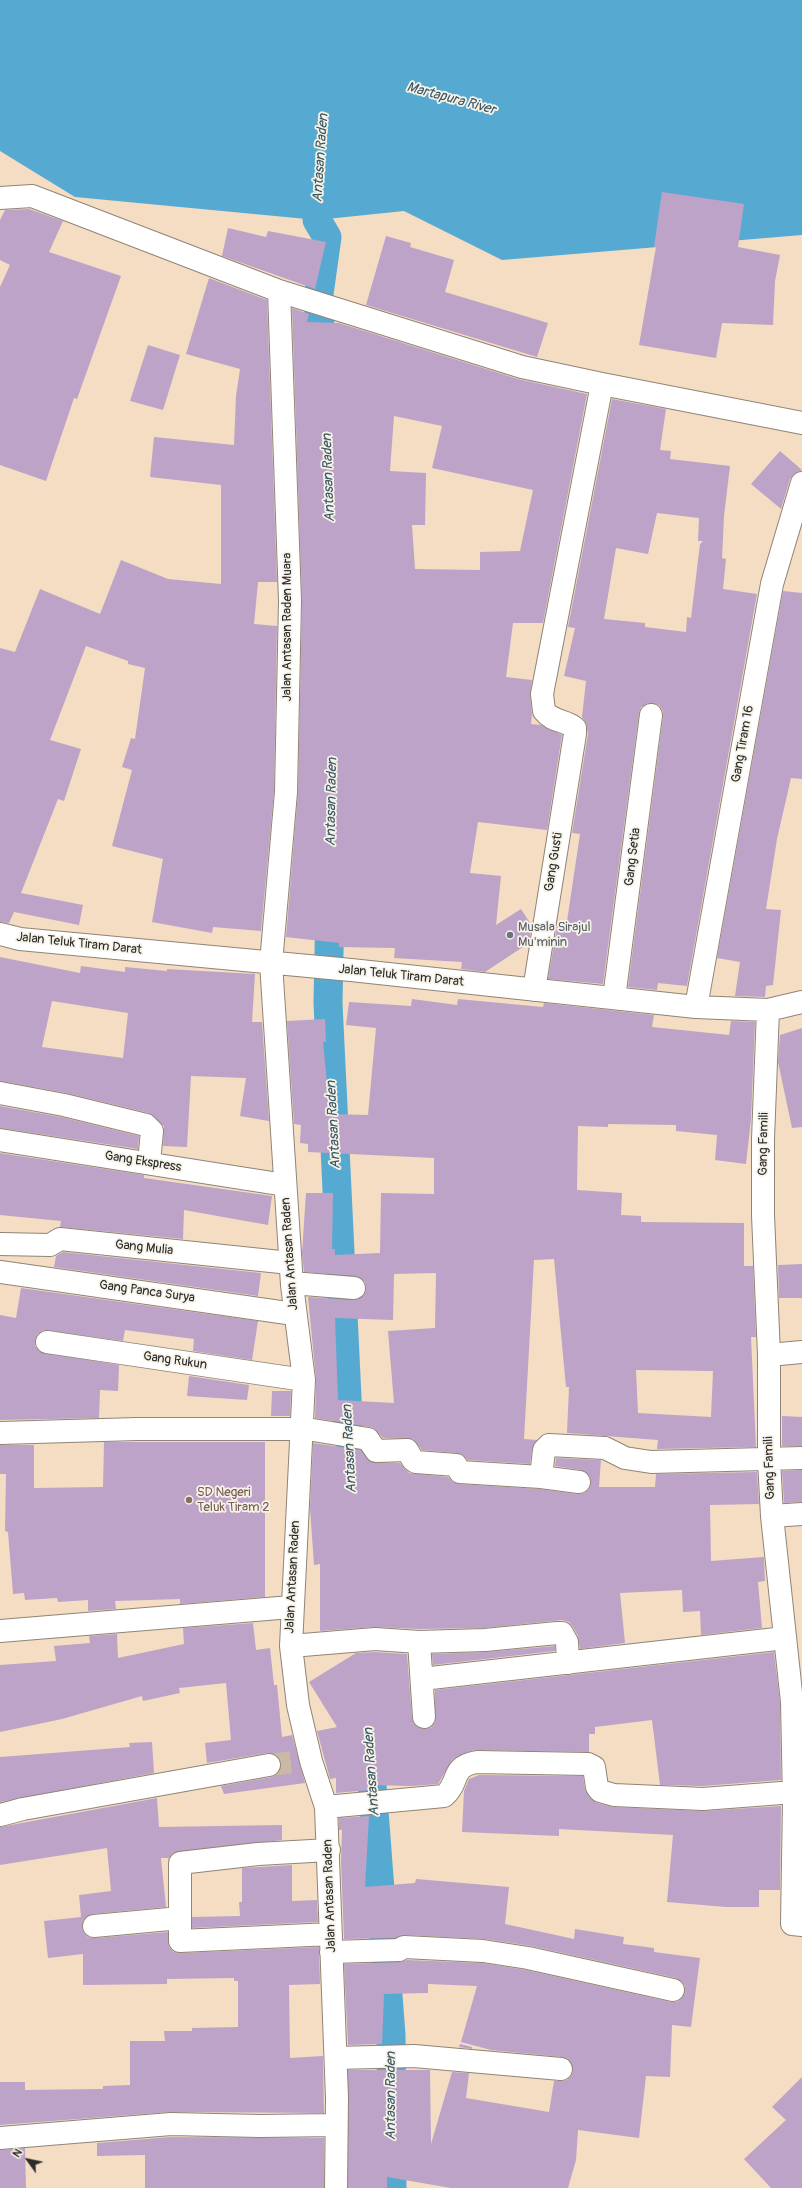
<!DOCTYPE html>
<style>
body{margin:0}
#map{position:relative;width:802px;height:2188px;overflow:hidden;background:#f4ddc2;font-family:Pangolin,sans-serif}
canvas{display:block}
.north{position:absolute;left:8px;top:2140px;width:40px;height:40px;-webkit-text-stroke:3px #f7f3e8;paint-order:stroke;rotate:303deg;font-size:11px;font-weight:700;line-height:16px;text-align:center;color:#2b2b2b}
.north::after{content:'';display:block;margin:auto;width:14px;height:18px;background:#2b2b2b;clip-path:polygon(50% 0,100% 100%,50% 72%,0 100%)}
</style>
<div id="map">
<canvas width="802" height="2188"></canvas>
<div class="north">N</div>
</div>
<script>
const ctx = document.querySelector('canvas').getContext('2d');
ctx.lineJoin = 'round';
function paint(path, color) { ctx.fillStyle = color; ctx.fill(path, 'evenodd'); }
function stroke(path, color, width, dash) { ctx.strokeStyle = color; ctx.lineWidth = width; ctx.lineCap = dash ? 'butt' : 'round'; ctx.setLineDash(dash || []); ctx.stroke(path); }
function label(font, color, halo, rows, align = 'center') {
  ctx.font = font + ' Pangolin,sans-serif'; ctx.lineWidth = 3.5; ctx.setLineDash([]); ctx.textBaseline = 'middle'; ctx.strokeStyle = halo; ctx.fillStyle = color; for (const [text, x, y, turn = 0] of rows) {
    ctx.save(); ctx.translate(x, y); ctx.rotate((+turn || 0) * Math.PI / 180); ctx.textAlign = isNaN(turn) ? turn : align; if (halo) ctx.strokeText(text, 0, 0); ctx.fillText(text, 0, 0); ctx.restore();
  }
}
paint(new Path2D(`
 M 0,0 L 802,0 L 802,235 L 502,260 L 404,211 L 317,220 L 75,197 L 0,151 Z`), '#56aad2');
stroke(new Path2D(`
 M 320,181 L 317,220 L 327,237 L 318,301 L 323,362
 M 330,903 L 328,1003 L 349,1439
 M 369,1745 L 391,2035 L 392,2188`), '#56aad2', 29);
paint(new Path2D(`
 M 662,192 L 744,204 L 738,247 L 780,255 L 775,281 L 773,325 L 722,323 L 716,358 L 639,345 L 656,247 L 654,247 Z
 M 29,209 L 63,221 L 49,252 L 121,276 L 77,399 L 74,398 L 46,481 L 0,465 L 0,287 L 10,265 L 0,260 L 0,220 L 5,210 Z
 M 228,228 L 266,237 L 268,231 L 326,242 L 315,289 L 222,256 Z
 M 386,236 L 411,243 L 410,247 L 454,260 L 445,292 L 548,323 L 537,357 L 366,305 Z
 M 209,278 L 267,300 L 277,582 L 258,582 L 254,624 L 277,626 L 274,791 L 261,931 L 213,927 L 212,933 L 152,922 L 163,859 L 112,846 L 132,770 L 122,767 L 131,738 L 135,739 L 145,668 L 128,664 L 128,661 L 86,646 L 50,740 L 81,749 L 64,801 L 58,799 L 21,893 L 83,905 L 79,925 L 14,912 L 9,923 L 0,922 L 0,648 L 15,652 L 40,589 L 100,614 L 121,560 L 168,579 L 221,584 L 221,485 L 150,477 L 154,437 L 234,445 L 236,396 L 240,369 L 186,354 Z
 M 292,308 L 309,314 L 307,322 L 339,323 L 518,379 L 587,394 L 543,623 L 513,623 L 506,677 L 532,680 L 530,695 L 532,714 L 531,724 L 541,725 L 562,735 L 547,830 L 478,822 L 470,873 L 501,876 L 496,925 L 521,909 L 530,923 L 532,923 L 529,943 L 485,972 L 461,969 L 462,962 L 394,958 L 395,948 L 339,947 L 339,943 L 286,937 L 298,792 L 302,601 ZM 394,416 L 442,426 L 432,468 L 533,490 L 520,551 L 480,552 L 480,570 L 415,569 L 412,525 L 425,525 L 426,473 L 390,471 Z
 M 148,345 L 180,355 L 163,410 L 130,401 Z
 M 612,399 L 666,409 L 660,450 L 671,451 L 670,459 L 730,466 L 724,516 L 722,558 L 726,559 L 723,589 L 757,594 L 687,986 L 658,983 L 657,990 L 628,987 L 663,717 L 663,711 L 659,705 L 652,703 L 641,707 L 639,713 L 603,984 L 548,979 L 557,927 L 566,928 L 580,834 L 572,833 L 588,734 L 586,723 L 582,717 L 586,681 L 564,676 L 575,628 L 568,627 ZM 657,513 L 699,518 L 698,541 L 703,541 L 700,544 L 691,618 L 687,617 L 686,632 L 645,627 L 645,623 L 604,619 L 616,548 L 648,554 Z
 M 780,451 L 802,470 L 794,474 L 790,479 L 781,509 L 751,484 Z
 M 783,591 L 802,593 L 802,779 L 791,778 L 777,839 L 766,909 L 781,910 L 773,985 L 766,986 L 765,997 L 735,996 L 740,962 L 717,958 Z
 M 0,957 L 80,973 L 81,966 L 125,972 L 125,967 L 167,971 L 167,969 L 255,974 L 252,1022 L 262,1022 L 269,1121 L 240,1116 L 246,1078 L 191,1076 L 187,1147 L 163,1146 L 164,1126 L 149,1113 L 66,1093 L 0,1081 ZM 52,1001 L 128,1013 L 123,1058 L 42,1047 Z
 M 412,999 L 457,1005 L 458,999 L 543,1007 L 544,1003 L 654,1015 L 652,1027 L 729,1035 L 731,1021 L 755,1022 L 751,1119 L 746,1164 L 715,1160 L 717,1135 L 676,1131 L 676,1125 L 608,1124 L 608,1127 L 578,1126 L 577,1190 L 622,1193 L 621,1215 L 641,1216 L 641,1222 L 744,1223 L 744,1266 L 753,1266 L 756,1337 L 751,1337 L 756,1447 L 657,1449 L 658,1440 L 567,1433 L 569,1387 L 566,1387 L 554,1259 L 534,1260 L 524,1439 L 537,1440 L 532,1449 L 530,1464 L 468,1460 L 463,1455 L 457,1453 L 422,1450 L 413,1439 L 383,1438 L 375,1429 L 370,1427 L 315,1418 L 316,1379 L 308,1297 L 353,1300 L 364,1295 L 366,1289 L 365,1282 L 355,1276 L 304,1272 L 302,1253 L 306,1193 L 333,1193 L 332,1249 L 335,1249 L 335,1255 L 380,1253 L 381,1193 L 434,1194 L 434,1158 L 308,1152 L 308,1144 L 300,1143 L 301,1125 L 294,1124 L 287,1021 L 325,1019 L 326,1042 L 323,1042 L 330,1114 L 368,1115 L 376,1028 L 346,1025 L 349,1002 L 411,1006 ZM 436,1273 L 435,1328 L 388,1331 L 394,1403 L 338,1400 L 335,1318 L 393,1320 L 394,1274 ZM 636,1370 L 713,1371 L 711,1417 L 638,1413 Z
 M 802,1028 L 802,1127 L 792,1128 L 778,1062 L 780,1035 Z
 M 0,1106 L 61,1117 L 139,1136 L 138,1149 L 0,1128 Z
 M 0,1153 L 144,1175 L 144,1178 L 272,1196 L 268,1225 L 184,1210 L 183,1239 L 60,1227 L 61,1221 L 0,1215 Z
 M 63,1252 L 261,1273 L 258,1296 L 54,1267 L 56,1256 Z
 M 802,1264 L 802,1298 L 779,1298 L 778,1265 Z
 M 21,1288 L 258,1321 L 252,1360 L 193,1351 L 194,1339 L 125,1330 L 123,1341 L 43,1330 L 37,1334 L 35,1340 L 35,1346 L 40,1352 L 119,1365 L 118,1391 L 100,1390 L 99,1418 L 0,1420 L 0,1315 L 16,1318 Z
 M 189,1376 L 249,1385 L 247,1400 L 187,1396 Z
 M 272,1391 L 291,1391 L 290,1416 L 271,1416 Z
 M 782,1416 L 802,1417 L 802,1446 L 782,1446 Z
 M 104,1442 L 265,1442 L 265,1597 L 180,1604 L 180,1599 L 115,1601 L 116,1609 L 88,1611 L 88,1600 L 58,1602 L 57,1598 L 25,1600 L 24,1593 L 13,1594 L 8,1532 L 5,1531 L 6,1474 L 0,1474 L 0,1445 L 34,1445 L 34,1488 L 103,1487 Z
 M 313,1443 L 361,1450 L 371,1462 L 400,1463 L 409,1473 L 448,1477 L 453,1482 L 459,1484 L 540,1489 L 577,1494 L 584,1493 L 589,1489 L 591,1483 L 590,1477 L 581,1470 L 555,1466 L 556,1458 L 601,1460 L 599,1487 L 655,1487 L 656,1474 L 757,1472 L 759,1504 L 710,1505 L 711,1561 L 764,1557 L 765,1581 L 758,1582 L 762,1628 L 701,1635 L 700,1611 L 683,1612 L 682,1590 L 620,1593 L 625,1643 L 580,1649 L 578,1636 L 573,1627 L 569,1622 L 562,1620 L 484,1628 L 419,1629 L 374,1627 L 320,1631 L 320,1564 L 314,1565 L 310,1508 Z
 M 802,1470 L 802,1502 L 784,1503 L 782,1471 Z
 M 253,1623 L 256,1650 L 270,1648 L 274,1685 L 277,1685 L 282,1737 L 292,1735 L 305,1783 L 224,1794 L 221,1786 L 272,1777 L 281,1770 L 281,1763 L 278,1757 L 267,1753 L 207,1763 L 205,1743 L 231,1740 L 226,1683 L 179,1688 L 180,1693 L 143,1701 L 142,1696 L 62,1719 L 0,1732 L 0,1665 L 56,1661 L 54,1646 L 90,1643 L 89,1636 L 117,1634 L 118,1658 L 184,1644 L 183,1628 Z
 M 555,1646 L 555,1651 L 433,1665 L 432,1654 L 486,1652 Z
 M 375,1652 L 407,1654 L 412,1718 L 414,1724 L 424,1729 L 431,1728 L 435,1722 L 435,1690 L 774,1652 L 780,1703 L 781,1780 L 703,1786 L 660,1785 L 652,1720 L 595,1727 L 595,1734 L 589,1734 L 589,1752 L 474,1750 L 453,1759 L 438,1784 L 412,1786 L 370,1785 L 370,1790 L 336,1793 L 336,1778 L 330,1779 L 317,1731 L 337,1727 L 309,1682 L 356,1653 Z
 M 152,1742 L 154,1773 L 0,1802 L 0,1757 L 130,1747 L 129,1743 Z
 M 479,1775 L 583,1776 L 585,1789 L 590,1798 L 597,1803 L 613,1807 L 703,1811 L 781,1806 L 780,1890 L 759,1890 L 759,1907 L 726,1907 L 667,1902 L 673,1835 L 559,1829 L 559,1836 L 462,1832 L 464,1791 L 469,1779 Z
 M 157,1798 L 159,1827 L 282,1825 L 282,1840 L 173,1853 L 169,1858 L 161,1858 L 166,1907 L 92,1914 L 83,1920 L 82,1927 L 84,1933 L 88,1937 L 95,1938 L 168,1932 L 169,1947 L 174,1952 L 181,1953 L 319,1947 L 320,1984 L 289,1985 L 290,2058 L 323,2056 L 324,2113 L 170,2112 L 0,2125 L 0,2082 L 25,2082 L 25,2090 L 103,2089 L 103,2086 L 130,2085 L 130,2041 L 165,2041 L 164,2031 L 192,2031 L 192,2028 L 238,2027 L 238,1981 L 234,1981 L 234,1978 L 167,1979 L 167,1984 L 83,1985 L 83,1954 L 48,1958 L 44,1921 L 81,1917 L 79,1895 L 111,1891 L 107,1848 L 0,1865 L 0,1827 Z
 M 369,1816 L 365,1887 L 415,1883 L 416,1879 L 509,1887 L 505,1924 L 574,1939 L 575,1929 L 624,1937 L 623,1944 L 654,1948 L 654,1952 L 700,1958 L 691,2027 L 672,2025 L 670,2077 L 646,2076 L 639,2138 L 578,2130 L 576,2160 L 568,2188 L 451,2188 L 387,2177 L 387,2188 L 348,2188 L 348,2070 L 430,2070 L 431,2144 L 452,2072 L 469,2073 L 466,2098 L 549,2112 L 554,2081 L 567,2080 L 571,2076 L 573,2070 L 568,2059 L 562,2057 L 491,2050 L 461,2042 L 477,1986 L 428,1984 L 428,1993 L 384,1994 L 382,2044 L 348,2045 L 344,1964 L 399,1962 L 407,1960 L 482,1963 L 526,1970 L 671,2002 L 677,2002 L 682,1998 L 685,1992 L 685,1986 L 681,1981 L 676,1978 L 531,1946 L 485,1939 L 405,1935 L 395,1938 L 344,1939 L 341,1862 L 342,1830 L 339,1830 L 339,1818 Z
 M 292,1865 L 292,1901 L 317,1900 L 318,1922 L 192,1928 L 192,1917 L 240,1916 L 239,1902 L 242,1902 L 242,1868 Z
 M 460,2044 L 472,2047 L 472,2049 L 459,2047 Z
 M 802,2077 L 802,2188 L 771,2188 L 744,2159 L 786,2120 L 772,2107 Z
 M 171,2137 L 324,2138 L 324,2188 L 145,2188 L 145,2155 L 97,2156 L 97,2143 Z
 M 25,2148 L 26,2188 L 0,2188 L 0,2150 Z`), '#bda3c8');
stroke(new Path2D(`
 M 269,1765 L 303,1761`), '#ccb9a4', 22, [22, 11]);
const minor = new Path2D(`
 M 0,198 L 32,196 L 279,291 L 522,367 L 602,384 L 802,423
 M 279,291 L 290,601 L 286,792 L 271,963 L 292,1285 L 304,1380 L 291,1646 L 298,1705 L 311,1761 L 326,1807 L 337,2098 L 336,2188
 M 0,934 L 20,939 L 351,970 L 696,1007 L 768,1010 L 802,1002
 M 534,990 L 575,734 L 575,728 C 564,719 554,723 544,711 L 542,694 L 602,384
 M 614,998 L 651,715
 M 696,1007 L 772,584 L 802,483
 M 768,1010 L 763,1139 L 763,1215 L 769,1355 L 769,1460 L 772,1516 L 792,1702 L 794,1801 L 792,1924 L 802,1925
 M 0,1093 L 64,1105 L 146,1125 L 152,1131 L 149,1163
 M 0,1140 L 285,1185
 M 0,1244 L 50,1245 L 60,1239 L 290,1263
 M 0,1272 L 294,1314
 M 292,1285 L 304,1284 L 354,1288
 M 47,1342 L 304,1380
 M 769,1355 L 802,1352
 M 0,1433 L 137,1429 L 307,1429 L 368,1439 L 376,1451 L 407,1450 L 413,1460 L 416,1462 L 456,1465 L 460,1472 L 541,1477 L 544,1450 L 549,1445 L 605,1448 L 625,1458 L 651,1462 L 802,1458
 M 541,1477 L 579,1482
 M 772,1516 L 802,1514
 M 0,1631 L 291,1607
 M 419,1642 L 424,1717
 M 291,1646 L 375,1639 L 419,1642 L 485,1640 L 557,1633 L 562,1633 L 567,1642 L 568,1663
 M 422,1679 L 785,1638
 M 326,1807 L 444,1796 C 461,1782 449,1767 477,1762 L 588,1764 L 594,1767 L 597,1787 L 600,1791 L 614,1795 L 703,1799 L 794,1792
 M 0,1815 L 23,1809 L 269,1765
 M 329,1850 L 258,1854 L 180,1863 L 180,1941 L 331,1934
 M 94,1926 L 180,1918
 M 331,1952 L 399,1950 L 404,1947 L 483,1951 L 528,1958 L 673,1990
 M 336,2058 L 414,2056 L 561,2069
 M 0,2138 L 171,2124 L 260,2126 L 336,2125`);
stroke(minor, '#908476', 24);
stroke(minor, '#fff', 22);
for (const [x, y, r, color] of [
 [510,935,4,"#6b7280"],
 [189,1500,4,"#8d6e63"]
]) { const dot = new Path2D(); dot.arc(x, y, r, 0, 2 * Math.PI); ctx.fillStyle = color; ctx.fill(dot); stroke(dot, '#f7f3e8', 1.5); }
label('13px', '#2b2b2b', '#f7f3e8', [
 ["Jalan Antasan Raden Muara",288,627,-90],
 ["Gang Tiram 16",743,744,-80],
 ["Gang Setia",633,857,-83],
 ["Gang Gusti",554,862,-81],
 ["Jalan Teluk Tiram Darat",79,944,6],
 ["Jalan Teluk Tiram Darat",401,976,6],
 ["Gang Famili",764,1144,-89],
 ["Gang Ekspress",143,1162,9],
 ["Gang Mulia",144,1248,6],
 ["Jalan Antasan Raden",290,1254,-94],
 ["Gang Panca Surya",147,1292,8],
 ["Gang Rukun",175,1361,8],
 ["Gang Famili",770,1468,-92],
 ["Jalan Antasan Raden",293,1577,-87],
 ["Jalan Antasan Raden",330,1896,-92]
]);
label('13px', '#5b616d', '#f7f3e8', [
 ["Musala Sirajul",518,928],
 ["Mu'minin",518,943]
], 'left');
label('13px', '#785e54', '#f7f3e8', [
 ["SD Negeri",197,1493],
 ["Teluk Tiram 2",197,1508]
], 'left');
label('italic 14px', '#3a5765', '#f7f3e8', [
 ["Martapura River",451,99,15],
 ["Antasan Raden",321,158,-86],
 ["Antasan Raden",329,478,-92],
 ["Antasan Raden",332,802,-89],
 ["Antasan Raden",334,1125,-93],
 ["Antasan Raden",350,1449,-93],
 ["Antasan Raden",372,1772,-94],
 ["Antasan Raden",391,2096,-90]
]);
</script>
